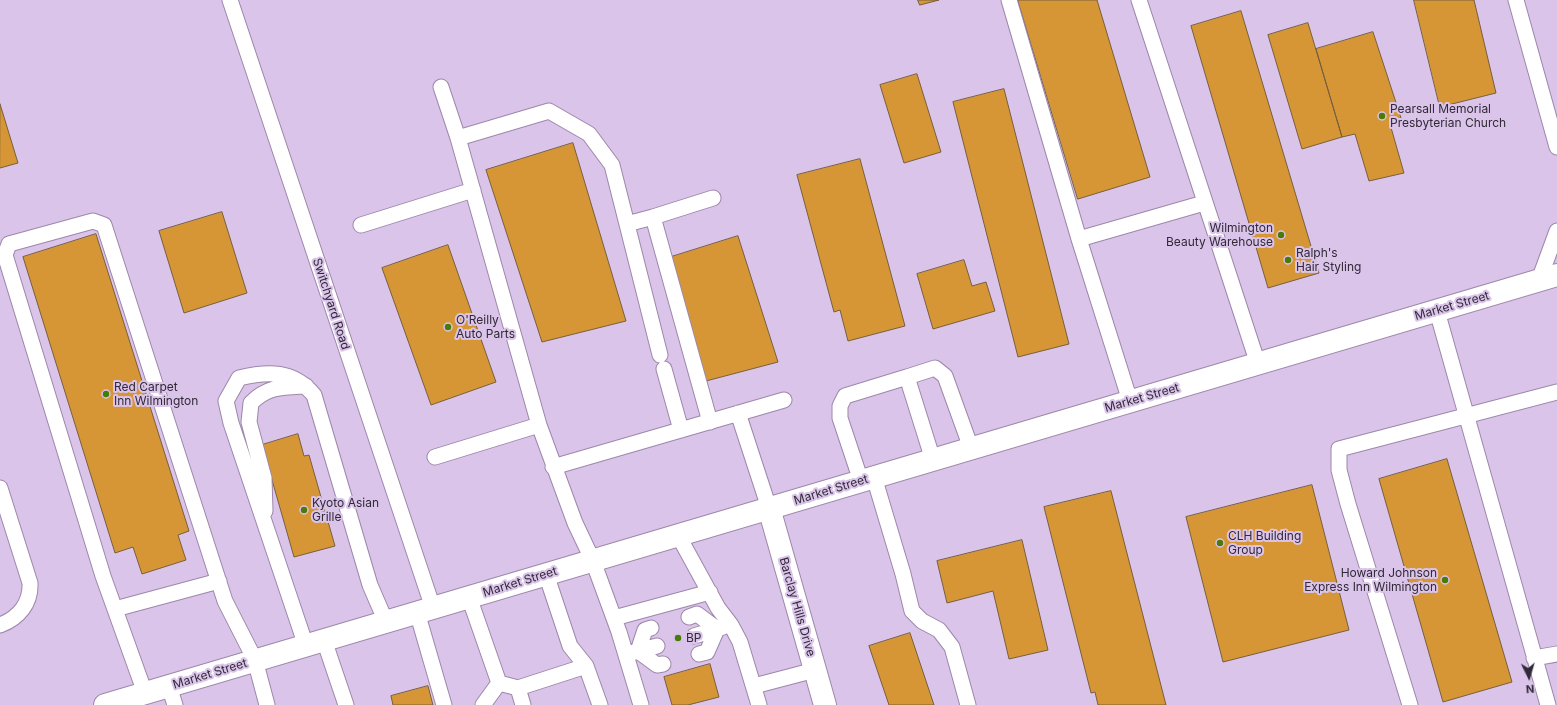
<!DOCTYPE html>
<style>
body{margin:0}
#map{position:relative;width:1557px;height:705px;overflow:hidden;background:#dac4e9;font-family:Inter,sans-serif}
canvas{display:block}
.north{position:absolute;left:1509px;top:657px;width:40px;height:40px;-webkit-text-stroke:3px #dac4e9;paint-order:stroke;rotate:175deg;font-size:11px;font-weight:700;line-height:16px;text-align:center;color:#312937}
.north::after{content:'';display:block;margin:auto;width:14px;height:18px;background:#312937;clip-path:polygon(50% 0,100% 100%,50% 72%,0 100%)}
</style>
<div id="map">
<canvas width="1557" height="705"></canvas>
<div class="north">N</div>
</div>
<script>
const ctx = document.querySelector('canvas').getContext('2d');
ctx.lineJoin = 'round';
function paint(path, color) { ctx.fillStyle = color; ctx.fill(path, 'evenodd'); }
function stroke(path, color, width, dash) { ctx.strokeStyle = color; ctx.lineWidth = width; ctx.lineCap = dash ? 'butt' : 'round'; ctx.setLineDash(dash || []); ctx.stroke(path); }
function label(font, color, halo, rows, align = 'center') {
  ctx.font = font + ' Inter,sans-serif'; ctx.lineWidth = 4; ctx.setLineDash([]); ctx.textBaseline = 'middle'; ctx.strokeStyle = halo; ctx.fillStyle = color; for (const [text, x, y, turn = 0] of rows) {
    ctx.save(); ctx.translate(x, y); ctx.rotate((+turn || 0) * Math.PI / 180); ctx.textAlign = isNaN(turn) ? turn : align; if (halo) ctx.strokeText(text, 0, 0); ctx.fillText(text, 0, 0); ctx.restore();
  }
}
const building = new Path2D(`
 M 918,0 L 939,0 L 920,5 Z
 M 1018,0 L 1097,0 L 1150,177 L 1078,199 Z
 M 1414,0 L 1474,0 L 1496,93 L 1440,107 Z
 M 1241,11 L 1319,273 L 1268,288 L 1191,26 Z
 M 1308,23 L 1342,137 L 1302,149 L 1268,35 Z
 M 1373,32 L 1402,121 L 1390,124 L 1404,173 L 1369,181 L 1355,134 L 1342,137 L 1316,49 Z
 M 917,74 L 941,152 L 904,163 L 880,85 Z
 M 1004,89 L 1069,344 L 1018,357 L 953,102 Z
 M 0,104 L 18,163 L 0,168 Z
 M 573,143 L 626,321 L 542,342 L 486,170 Z
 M 860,159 L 905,326 L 848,341 L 840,310 L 834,312 L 797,175 Z
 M 222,212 L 247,293 L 184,313 L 159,231 Z
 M 96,234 L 189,531 L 178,535 L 186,560 L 142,574 L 133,547 L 115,553 L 23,257 Z
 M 738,236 L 778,362 L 706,381 L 668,258 Z
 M 448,245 L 496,382 L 431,405 L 382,268 Z
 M 964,260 L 972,286 L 986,282 L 995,311 L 933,329 L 917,274 Z
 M 298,434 L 304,456 L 309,455 L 335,546 L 294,557 L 262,445 Z
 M 1447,459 L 1512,682 L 1443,702 L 1379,479 Z
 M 1312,485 L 1349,630 L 1223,662 L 1186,517 Z
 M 1111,491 L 1166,705 L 1098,705 L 1095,692 L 1091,693 L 1044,507 Z
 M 1022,540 L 1048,650 L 1009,659 L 993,591 L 947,603 L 937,561 Z
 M 910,633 L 934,705 L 889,705 L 869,646 Z
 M 710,664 L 719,697 L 688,705 L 672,705 L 664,677 Z
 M 428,686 L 433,705 L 393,705 L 391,696 Z`);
paint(building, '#d79635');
stroke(building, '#765e3e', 1);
const lane = new Path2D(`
 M 230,0 L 433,608
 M 1009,0 L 1079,239 L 1130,401
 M 1139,0 L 1258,364
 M 1516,0 L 1557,147
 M 441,87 L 458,138 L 539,425
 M 458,138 L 549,111 L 589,134 L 612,165 L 660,355
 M 627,224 L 653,217
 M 361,225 L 473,190
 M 1079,239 L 1204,203
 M 1539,280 L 1557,231
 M 1437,311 L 1548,705
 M 664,369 L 681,430
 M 738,413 L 769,508
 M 710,422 L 653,217 L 713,198
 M 435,457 L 539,425 L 575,523 L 593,561 L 619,632 L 641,705
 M 933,460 L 907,377 L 935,368 L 945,376 L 971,448
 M 553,467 L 784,400
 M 874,477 L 903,574 L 912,611 L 922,621 L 939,630 L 952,647 L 968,705
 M 861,481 L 840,418 L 840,406 L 845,396 L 907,377
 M 0,488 L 30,583 C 31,603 19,618 0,625
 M 265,511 L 264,478 L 249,422 L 251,403 C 268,386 283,387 306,386
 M 678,535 L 718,608 L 731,625 L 740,642 L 759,705
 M 546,574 L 570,646 L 586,666 L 600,705
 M 469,597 L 499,683 L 483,705
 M 115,609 L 219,581
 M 417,612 L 444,705
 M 689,617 L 697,614 L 717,629 L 707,652 L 699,654
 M 614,618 L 710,592
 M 651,628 L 645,630 L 638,651 L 657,665 L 663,664
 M 694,636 L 723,627
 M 324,640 L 346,705
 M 306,646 L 231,423 L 226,401 L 239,378 C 268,371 293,370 314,395 L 370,585 L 386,622
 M 631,653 L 657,646
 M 1534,658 L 1557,654
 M 499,683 L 518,688 L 586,666
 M 169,686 L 175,705
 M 754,686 L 815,670
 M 518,688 L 523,705
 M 145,693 L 103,576 L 5,255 L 9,244 L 93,221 L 104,225 L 225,601 L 255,660 L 267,705
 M 1410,705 L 1348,504 L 1339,470 L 1339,449 L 1557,392`);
const street = new Path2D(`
 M 769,508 L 825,705`);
const primary = new Path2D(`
 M 105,705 L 1557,275`);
stroke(lane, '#9d87aa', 17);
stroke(street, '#9d87aa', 24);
stroke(primary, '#9d87aa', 24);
stroke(lane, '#fff', 15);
stroke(street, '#fff', 22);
stroke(primary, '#fff', 22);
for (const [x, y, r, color] of [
 [1382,116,4,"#487b09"],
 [1281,235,4,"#487b09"],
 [1288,260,4,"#487b09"],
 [448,327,4,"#487b09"],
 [106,394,4,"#487b09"],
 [304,510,4,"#487b09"],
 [1220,543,4,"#487b09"],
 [1445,580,4,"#487b09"],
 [678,638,4,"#487b09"]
]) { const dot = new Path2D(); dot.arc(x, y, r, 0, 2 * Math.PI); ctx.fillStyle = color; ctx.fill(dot); stroke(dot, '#dac4e9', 1.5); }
label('12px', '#312937', '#dac4e9', [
 ["Pearsall Memorial",1390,109],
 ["Presbyterian Church",1390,123],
 ["Wilmington",1273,228,"right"],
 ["Beauty Warehouse",1273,242,"right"],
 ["Ralph's",1296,253],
 ["Hair Styling",1296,267],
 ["O'Reilly",456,320],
 ["Auto Parts",456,334],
 ["Red Carpet",114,387],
 ["Inn Wilmington",114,401],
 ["Kyoto Asian",312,503],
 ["Grille",312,517],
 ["CLH Building",1228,536],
 ["Group",1228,550],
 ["Howard Johnson",1437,573,"right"],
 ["Express Inn Wilmington",1437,587,"right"],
 ["BP",686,638]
], 'left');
label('12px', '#312937', '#dac4e9', [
 ["Switchyard Road",331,304,72],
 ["Market Street",1452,306,-16],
 ["Market Street",1142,398,-16],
 ["Market Street",831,490,-17],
 ["Market Street",520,582,-17],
 ["Barclay Hills Drive",797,607,74],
 ["Market Street",210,674,-17]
]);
</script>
